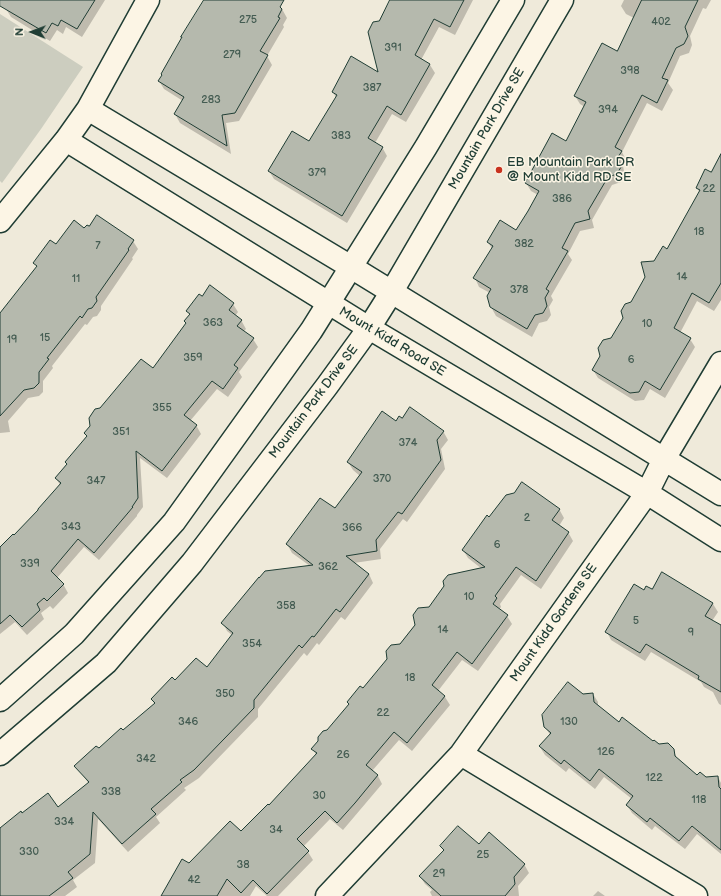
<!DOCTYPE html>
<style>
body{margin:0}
#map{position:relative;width:721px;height:896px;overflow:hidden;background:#efeada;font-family:"Balsamiq Sans",sans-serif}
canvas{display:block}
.north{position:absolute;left:12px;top:12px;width:40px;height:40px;-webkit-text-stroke:3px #fcf5e5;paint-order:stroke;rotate:271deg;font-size:11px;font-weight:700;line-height:16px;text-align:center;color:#1f3d34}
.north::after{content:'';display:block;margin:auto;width:14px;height:18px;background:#1f3d34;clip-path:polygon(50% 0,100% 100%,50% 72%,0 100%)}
</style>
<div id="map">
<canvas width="721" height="896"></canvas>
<div class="north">N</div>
</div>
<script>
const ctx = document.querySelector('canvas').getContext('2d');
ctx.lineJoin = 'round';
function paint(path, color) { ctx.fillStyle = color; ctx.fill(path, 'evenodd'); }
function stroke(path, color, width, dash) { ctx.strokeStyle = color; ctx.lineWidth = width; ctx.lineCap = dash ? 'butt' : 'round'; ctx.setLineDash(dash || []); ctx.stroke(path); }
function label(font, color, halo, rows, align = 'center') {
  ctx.font = font + ' "Balsamiq Sans",sans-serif'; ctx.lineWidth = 3; ctx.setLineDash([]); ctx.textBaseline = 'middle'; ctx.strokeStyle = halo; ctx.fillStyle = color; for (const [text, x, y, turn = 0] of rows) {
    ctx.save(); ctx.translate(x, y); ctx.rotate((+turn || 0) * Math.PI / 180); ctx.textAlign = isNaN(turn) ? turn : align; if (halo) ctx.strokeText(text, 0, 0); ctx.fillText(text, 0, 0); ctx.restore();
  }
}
paint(new Path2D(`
 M 0,14 L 83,67 L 41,129 L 2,183 L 0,181 Z`), '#cccdbf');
paint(new Path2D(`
 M 12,0 L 105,0 L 82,37 L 66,27 L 63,34 L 57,30 L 50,41 L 11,17 L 6,9 Z
 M 205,0 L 284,0 L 273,4 L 282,9 L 287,18 L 283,25 L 284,27 L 267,56 L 272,65 L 239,121 L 226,123 L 231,154 L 180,123 L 175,114 L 183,101 L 164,89 L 159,81 Z
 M 391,0 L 473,0 L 455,35 L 439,27 L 421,60 L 430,65 L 435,73 L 406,122 L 392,114 L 375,143 L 382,147 L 387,156 L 347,223 L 274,179 L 269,171 L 309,143 L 336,98 L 333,92 L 380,74 L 379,21 Z
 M 624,0 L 711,0 L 706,9 L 703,8 L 690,36 L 692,45 L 689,53 L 680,56 L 668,83 L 673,90 L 662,111 L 647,103 L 622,152 L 626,160 L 623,166 L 625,176 L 621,182 L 612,185 L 592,220 L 594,228 L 580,231 L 568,254 L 572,260 L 551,296 L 553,300 L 549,307 L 551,315 L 547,321 L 539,323 L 532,337 L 496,316 L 491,307 L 490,293 L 479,287 L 475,278 L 492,249 L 488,242 L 516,231 L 538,195 L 531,191 L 526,183 L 567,142 L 585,107 L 580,104 L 575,96 L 617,52 L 634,18 L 626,14 L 621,6 Z
 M 721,159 L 721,300 L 714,311 L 697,301 L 680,333 L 690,339 L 695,347 L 665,398 L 650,389 L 644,400 L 635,401 L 598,378 L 593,370 L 655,262 L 667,250 L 700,193 L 697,188 L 713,174 Z
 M 84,230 L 133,241 L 138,249 L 132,258 L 133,259 L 101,306 L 101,310 L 97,316 L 93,317 L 87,325 L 85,324 L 52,366 L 53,368 L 43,381 L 43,392 L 39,396 L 28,398 L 8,421 L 10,432 L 0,433 L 0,315 L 37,267 L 34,263 L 56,245 Z
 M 233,304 L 238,312 L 235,316 L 241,320 L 246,329 L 244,331 L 253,339 L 258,347 L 239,372 L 242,377 L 228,397 L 217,389 L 190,421 L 196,425 L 201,434 L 167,478 L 140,458 L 143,507 L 137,515 L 137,516 L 99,560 L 84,547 L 57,578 L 63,584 L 68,593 L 53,609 L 50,606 L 41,613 L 44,619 L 27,635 L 15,622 L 0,634 L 0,552 L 39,511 L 60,485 L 56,478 L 87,438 L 85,433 L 91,427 L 100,409 L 154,370 L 187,324 L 190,315 L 187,311 Z
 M 403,419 L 443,431 L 448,440 L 441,449 L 445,469 L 407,522 L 403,519 L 380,549 L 381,559 L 354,563 L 369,574 L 373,583 L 345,620 L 341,617 L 319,645 L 317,643 L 307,656 L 304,653 L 258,709 L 258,717 L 199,778 L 184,788 L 186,790 L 156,817 L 160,823 L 128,852 L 98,819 L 95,863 L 73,880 L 77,887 L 65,896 L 0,896 L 0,853 L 22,814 L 58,808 L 89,784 L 79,770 L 99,749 L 155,705 L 152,699 L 175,681 L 207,669 L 232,635 L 227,631 L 223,623 L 310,566 L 292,553 L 287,544 L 335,510 L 360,476 L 353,470 L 348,462 L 396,423 Z
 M 559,509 L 564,518 L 559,526 L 568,532 L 573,541 L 541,589 L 521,575 L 500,604 L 501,607 L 499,610 L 507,616 L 512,624 L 478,671 L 462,660 L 438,691 L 445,697 L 450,705 L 412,751 L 399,740 L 372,771 L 378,776 L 382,784 L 343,830 L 330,819 L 303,847 L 308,852 L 313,860 L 278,896 L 267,896 L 256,886 L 250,896 L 162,896 L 189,864 L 241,833 L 269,807 L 316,755 L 313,749 L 363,690 L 429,607 L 482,569 L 468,558 L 463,550 L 490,519 Z
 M 663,573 L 713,604 L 718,612 L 712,621 L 721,627 L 721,705 L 719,704 L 713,692 L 704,687 L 701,682 L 651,652 L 645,661 L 611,640 L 607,632 L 644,591 L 652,590 Z
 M 593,694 L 598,702 L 598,707 L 619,723 L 659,745 L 673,749 L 678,761 L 698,776 L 705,778 L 718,777 L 721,783 L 721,854 L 697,834 L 685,849 L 655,826 L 652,830 L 632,813 L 627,805 L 632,799 L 604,777 L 595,789 L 569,768 L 566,772 L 545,755 L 540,747 L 550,735 L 545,726 L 583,695 Z
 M 479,845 L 524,864 L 529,873 L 518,886 L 519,896 L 432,896 L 430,892 L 432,890 L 425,884 L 420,876 L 444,851 L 441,847 Z
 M 598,891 L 605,896 L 593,896 Z`), '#0003');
const building = new Path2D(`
 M 0,0 L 95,0 L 77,29 L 61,20 L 58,26 L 52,23 L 46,33 L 0,6 Z
 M 204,0 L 284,0 L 280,7 L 282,9 L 278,17 L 280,18 L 260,51 L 268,55 L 235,113 L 222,115 L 227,146 L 174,114 L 184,97 L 158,81 L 162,75 L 161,74 L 182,37 L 181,37 Z
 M 390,0 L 464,0 L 450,27 L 434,19 L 415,55 L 430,64 L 401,115 L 387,106 L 368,138 L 383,147 L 342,216 L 268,171 L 292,131 L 309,141 L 337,95 L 332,92 L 351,56 L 378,72 L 368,32 L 373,22 L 379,21 Z
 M 642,0 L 698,0 L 685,27 L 688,36 L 684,44 L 676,48 L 662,78 L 668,80 L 657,103 L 642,95 L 615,147 L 622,151 L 618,157 L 621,167 L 617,174 L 608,177 L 588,211 L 590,219 L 575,223 L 562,248 L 568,251 L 546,289 L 549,291 L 545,298 L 547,306 L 543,313 L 535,315 L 527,329 L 490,307 L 487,296 L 491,289 L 473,278 L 493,246 L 487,242 L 500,220 L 516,230 L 528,211 L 539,191 L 525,183 L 552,133 L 566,141 L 586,102 L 574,96 L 602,43 L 617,51 Z
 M 721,154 L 721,283 L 709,303 L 692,293 L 674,328 L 691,338 L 660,390 L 645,381 L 639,392 L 630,393 L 592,370 L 600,356 L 598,348 L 603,340 L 611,338 L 623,318 L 621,311 L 625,304 L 631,302 L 645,277 L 641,262 L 654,261 L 663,246 L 667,249 L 700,190 L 696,188 L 705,169 L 711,172 Z
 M 97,215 L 134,240 L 128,249 L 129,250 L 96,297 L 97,301 L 92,308 L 88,309 L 82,318 L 80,316 L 47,358 L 49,359 L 39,372 L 39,383 L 34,388 L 24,390 L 0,416 L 0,313 L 37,266 L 33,263 L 50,240 L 56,244 L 74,220 L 84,228 L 87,225 L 89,226 Z
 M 210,285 L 234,303 L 229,310 L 242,320 L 237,326 L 254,338 L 234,365 L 238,368 L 223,389 L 212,381 L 184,415 L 197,425 L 162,471 L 136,451 L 138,498 L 132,507 L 133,507 L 94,553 L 78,539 L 51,571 L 64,584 L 47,601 L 44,598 L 37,604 L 40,610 L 22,627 L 10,615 L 0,624 L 0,547 L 13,534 L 14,535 L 38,510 L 38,509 L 61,483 L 55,478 L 67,464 L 65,462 L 87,436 L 84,433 L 90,426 L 89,418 L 95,409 L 100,408 L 141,359 L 153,368 L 186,323 L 184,321 L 190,314 L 186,311 L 199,294 L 202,296 Z
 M 410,407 L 444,431 L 437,440 L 441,460 L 402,514 L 398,512 L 376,540 L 377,551 L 346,556 L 369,574 L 340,612 L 336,609 L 314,637 L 312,636 L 302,648 L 299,645 L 254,700 L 254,708 L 194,770 L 180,780 L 182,782 L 151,809 L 156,814 L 122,844 L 93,812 L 90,854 L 68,872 L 73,878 L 49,896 L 0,896 L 0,828 L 21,811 L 22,813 L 48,793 L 58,807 L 89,782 L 74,766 L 96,746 L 99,748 L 121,728 L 123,730 L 155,703 L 151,699 L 172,677 L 175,680 L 196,658 L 207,667 L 233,633 L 221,623 L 259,577 L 259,578 L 265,571 L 313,565 L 286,544 L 320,498 L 335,508 L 362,472 L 347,462 L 382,411 L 396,421 L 399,416 L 402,418 Z
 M 522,482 L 560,509 L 552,520 L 569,532 L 536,581 L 516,567 L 495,596 L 497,598 L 493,604 L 508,615 L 472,664 L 457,652 L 432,685 L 445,696 L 407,743 L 394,732 L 366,765 L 378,775 L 355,803 L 337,823 L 325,811 L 297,839 L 309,851 L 267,894 L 253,880 L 241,893 L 227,879 L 217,896 L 161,896 L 182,859 L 189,863 L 230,821 L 241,831 L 268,804 L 269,805 L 317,753 L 311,749 L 318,741 L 318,737 L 323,731 L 327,730 L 349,704 L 347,702 L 360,686 L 363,688 L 387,659 L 386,651 L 391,645 L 400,644 L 415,625 L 413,615 L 418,608 L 429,607 L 444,586 L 443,581 L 448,575 L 485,567 L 462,550 L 487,515 L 489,517 L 506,495 L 514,493 Z
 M 662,572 L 713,603 L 705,616 L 721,625 L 721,692 L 698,679 L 699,676 L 646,644 L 640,653 L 605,632 L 634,584 L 644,590 L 646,586 L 652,589 Z
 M 568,682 L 583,694 L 593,693 L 594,702 L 619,722 L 622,717 L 653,741 L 654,740 L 659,744 L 668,743 L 674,749 L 675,756 L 697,775 L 700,772 L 706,777 L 718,776 L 719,787 L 721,789 L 721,850 L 692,826 L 679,841 L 650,818 L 647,822 L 626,805 L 633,796 L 599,769 L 590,781 L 564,760 L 561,764 L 539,746 L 551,733 L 544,727 L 542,715 Z
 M 458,826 L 479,844 L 489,832 L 525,864 L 514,877 L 515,884 L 505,896 L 441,896 L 419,876 L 444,850 L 440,846 Z`);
paint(building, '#b5b9ad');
stroke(building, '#1f3d34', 1);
const minor = new Path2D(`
 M 88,109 L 351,267 L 721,494
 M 66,140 L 369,328 L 647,493 L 721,540
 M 0,221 L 66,140 L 88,109 L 148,0
 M 461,754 L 696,896
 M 327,896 L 461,754 L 647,493 L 664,459 L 721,363`);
const tertiary = new Path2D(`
 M 0,700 L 74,634 L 174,522 L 311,331 L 426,147 L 513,0
 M 0,754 L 106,663 L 192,563 L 327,386 L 369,328 L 391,293 L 562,0`);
stroke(minor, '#1f3d34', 25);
stroke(tertiary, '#1f3d34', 25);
stroke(minor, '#fcf5e5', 22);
stroke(tertiary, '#fcf5e5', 22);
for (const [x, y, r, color] of [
 [499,170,4,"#c8321e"]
]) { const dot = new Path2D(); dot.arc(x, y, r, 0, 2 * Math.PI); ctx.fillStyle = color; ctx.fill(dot); stroke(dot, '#fcf5e5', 1.5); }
label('11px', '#445c52', null, [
 ["275",248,20],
 ["402",661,22],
 ["391",393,48],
 ["279",232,55],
 ["398",630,71],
 ["387",372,88],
 ["283",211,100],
 ["394",608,110],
 ["383",341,136],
 ["379",317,173],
 ["22",709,189],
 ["386",562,199],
 ["18",699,232],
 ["382",524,244],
 ["7",98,246],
 ["14",682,277],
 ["11",76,279],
 ["378",519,290],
 ["363",213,323],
 ["10",647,324],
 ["15",45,338],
 ["19",12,340],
 ["359",193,358],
 ["6",631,360],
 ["355",162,408],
 ["351",121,432],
 ["374",408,443],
 ["370",382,479],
 ["347",96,481],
 ["2",527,518],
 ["343",71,527],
 ["366",352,528],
 ["6",497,545],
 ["339",30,564],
 ["362",328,567],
 ["10",469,597],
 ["358",286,606],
 ["5",636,621],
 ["14",443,630],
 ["9",691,633],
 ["354",252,644],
 ["18",410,678],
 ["350",225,694],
 ["22",383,713],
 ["346",188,722],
 ["130",569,722],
 ["126",606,752],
 ["26",343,755],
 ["342",146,759],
 ["122",654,778],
 ["338",111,792],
 ["30",319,796],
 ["118",699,800],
 ["334",64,822],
 ["34",276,830],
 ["330",29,852],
 ["25",483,855],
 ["38",243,865],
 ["29",439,874],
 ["42",194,880]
]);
label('13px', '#1f3d34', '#fcf5e5', [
 ["Mountain Park Drive SE",487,129,-60],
 ["Mount Kidd Road SE",392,342,31],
 ["Mountain Park Drive SE",314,402,-53],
 ["Mount Kidd Gardens SE",554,623,-55]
]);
label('13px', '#1f3d34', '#fcf5e5', [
 ["EB Mountain Park DR",507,163],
 ["@ Mount Kidd RD SE",507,178]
], 'left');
</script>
